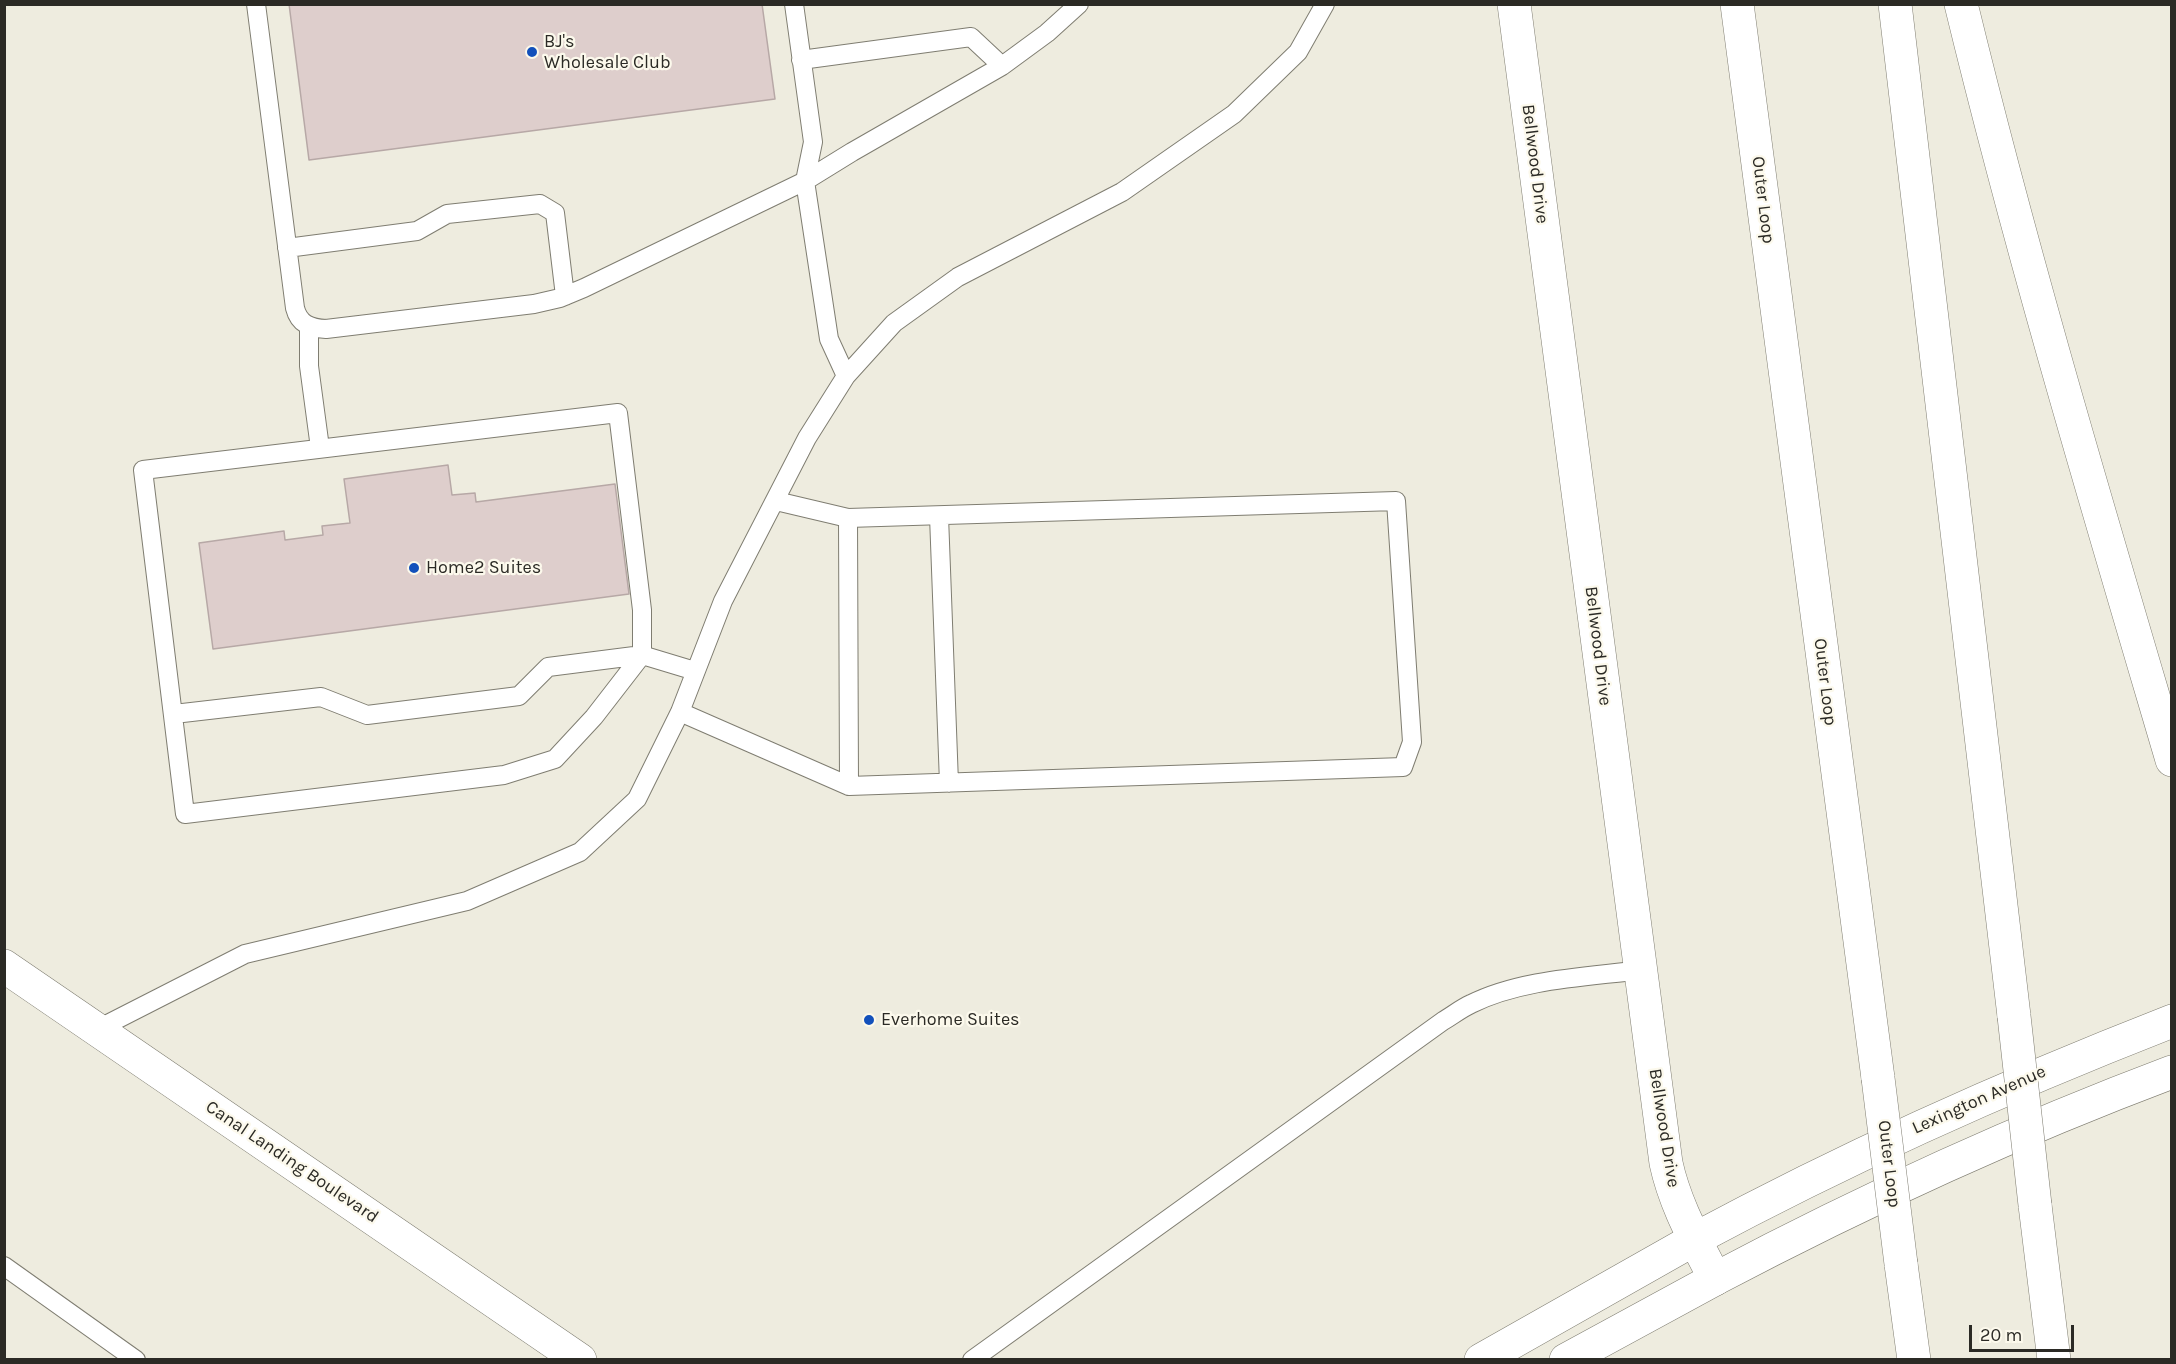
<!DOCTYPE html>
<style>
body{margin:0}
#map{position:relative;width:2176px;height:1364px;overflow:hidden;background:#eeecdf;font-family:Karla,sans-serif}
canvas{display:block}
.frame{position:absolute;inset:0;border:6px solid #2b2a25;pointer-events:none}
.scale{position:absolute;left:1969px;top:1325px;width:105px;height:27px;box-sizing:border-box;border:3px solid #2b2a25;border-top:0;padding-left:8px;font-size:18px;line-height:21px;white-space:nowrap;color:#2b2a25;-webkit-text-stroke:4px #fcf9ec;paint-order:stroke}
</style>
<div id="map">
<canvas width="2176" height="1364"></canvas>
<div class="frame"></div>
<div class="scale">20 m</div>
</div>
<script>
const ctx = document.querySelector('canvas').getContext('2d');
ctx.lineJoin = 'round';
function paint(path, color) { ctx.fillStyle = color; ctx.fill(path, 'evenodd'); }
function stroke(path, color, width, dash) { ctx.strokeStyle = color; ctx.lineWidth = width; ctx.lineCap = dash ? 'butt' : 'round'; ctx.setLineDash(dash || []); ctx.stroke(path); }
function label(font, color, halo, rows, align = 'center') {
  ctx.font = font + ' Karla,sans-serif'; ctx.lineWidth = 4.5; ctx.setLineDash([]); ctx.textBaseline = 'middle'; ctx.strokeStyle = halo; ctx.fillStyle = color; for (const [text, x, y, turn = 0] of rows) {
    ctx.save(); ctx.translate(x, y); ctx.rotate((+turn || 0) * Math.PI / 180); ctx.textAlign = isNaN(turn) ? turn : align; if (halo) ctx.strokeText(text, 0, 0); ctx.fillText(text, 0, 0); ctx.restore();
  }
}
const building = new Path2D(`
 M 289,4 L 762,4 L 775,99 L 309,160 Z
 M 448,465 L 452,495 L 475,493 L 476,502 L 615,484 L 629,594 L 213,649 L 199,543 L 284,531 L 285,540 L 323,535 L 322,526 L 350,523 L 344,479 Z`);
paint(building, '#dececc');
stroke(building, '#b7a8a6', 1.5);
const lane = new Path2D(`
 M 256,4 L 295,308 C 299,324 310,328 326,329 L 534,304 L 560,298 L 584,288 L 805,181 L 852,152 L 1002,66 L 1047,33 L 1079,4
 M 794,4 L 813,142 L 805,181 L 829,339 L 846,376
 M 801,60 L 971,37 L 1002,66
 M 287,248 L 417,231 L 447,214 L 540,204 L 555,213 L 565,296
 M 309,326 L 309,366 L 320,448
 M 939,516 L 949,783
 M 848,518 L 849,786
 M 680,712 L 849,786 L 1403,767 L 1412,742 L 1396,501 L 848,518 L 776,501
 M 174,714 L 321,697 L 367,715 L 519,696 L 548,667 L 642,655 L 642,610 L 618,413 L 143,470 L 185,814 L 504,775 L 555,759 L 594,717 L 642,655 L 695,671
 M 98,1029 L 245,954 L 467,901 L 580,852 L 637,799 L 680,712 L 723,601 L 807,438 L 846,376 L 894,323 L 958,277 L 1122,192 L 1234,114 L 1298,52 L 1325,4
 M 4,1266 L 136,1360
 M 972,1360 L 1443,1021 C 1453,1015 1462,1008 1471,1004 C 1521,979 1587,977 1641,970`);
const street = new Path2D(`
 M 4,966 L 580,1360`);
const secondary = new Path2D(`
 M 1514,4 L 1666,1163 C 1675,1205 1696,1241 1715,1279 C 1863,1201 2015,1131 2172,1072
 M 1695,1239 C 1849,1156 2008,1085 2172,1021`);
const highway = new Path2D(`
 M 1737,4 L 1878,1078
 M 1895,4 L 2014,1016
 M 1961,4 C 2023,259 2098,509 2172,760
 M 2035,1205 L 2054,1360
 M 1901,1264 L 1914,1360
 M 1481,1360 L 1695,1239
 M 1566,1360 L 1715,1279`);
stroke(lane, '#7f7d71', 20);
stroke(street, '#7f7d71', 34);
stroke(secondary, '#7f7d71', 34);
stroke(highway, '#7f7d71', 34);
stroke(lane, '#fff', 18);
stroke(street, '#fff', 33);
stroke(secondary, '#fff', 33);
stroke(highway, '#fff', 33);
const highwayBridge = new Path2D(`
 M 2014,1016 L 2035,1205
 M 1878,1078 L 1901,1264`);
stroke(highwayBridge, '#7f7d71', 34, []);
stroke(highwayBridge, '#fff', 33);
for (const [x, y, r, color] of [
 [532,52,6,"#1250bb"],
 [414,568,6,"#1250bb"],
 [869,1020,6,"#1250bb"]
]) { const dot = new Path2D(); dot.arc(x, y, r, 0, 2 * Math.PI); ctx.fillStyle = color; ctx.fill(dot); stroke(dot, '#fcf9ec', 2); }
label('18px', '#2b2a25', '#fcf9ec', [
 ["BJ's",544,42],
 ["Wholesale Club",544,63],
 ["Home2 Suites",426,568],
 ["Everhome Suites",881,1020]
], 'left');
label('18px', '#2b2a25', '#fcf9ec', [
 ["Bellwood Drive",1535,164,83],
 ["Outer Loop",1763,200,83],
 ["Bellwood Drive",1598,646,83],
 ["Outer Loop",1825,682,83],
 ["Lexington Avenue",1979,1100,-24],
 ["Bellwood Drive",1664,1128,81],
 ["Canal Landing Boulevard",292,1162,34],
 ["Outer Loop",1889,1164,83]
]);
</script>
